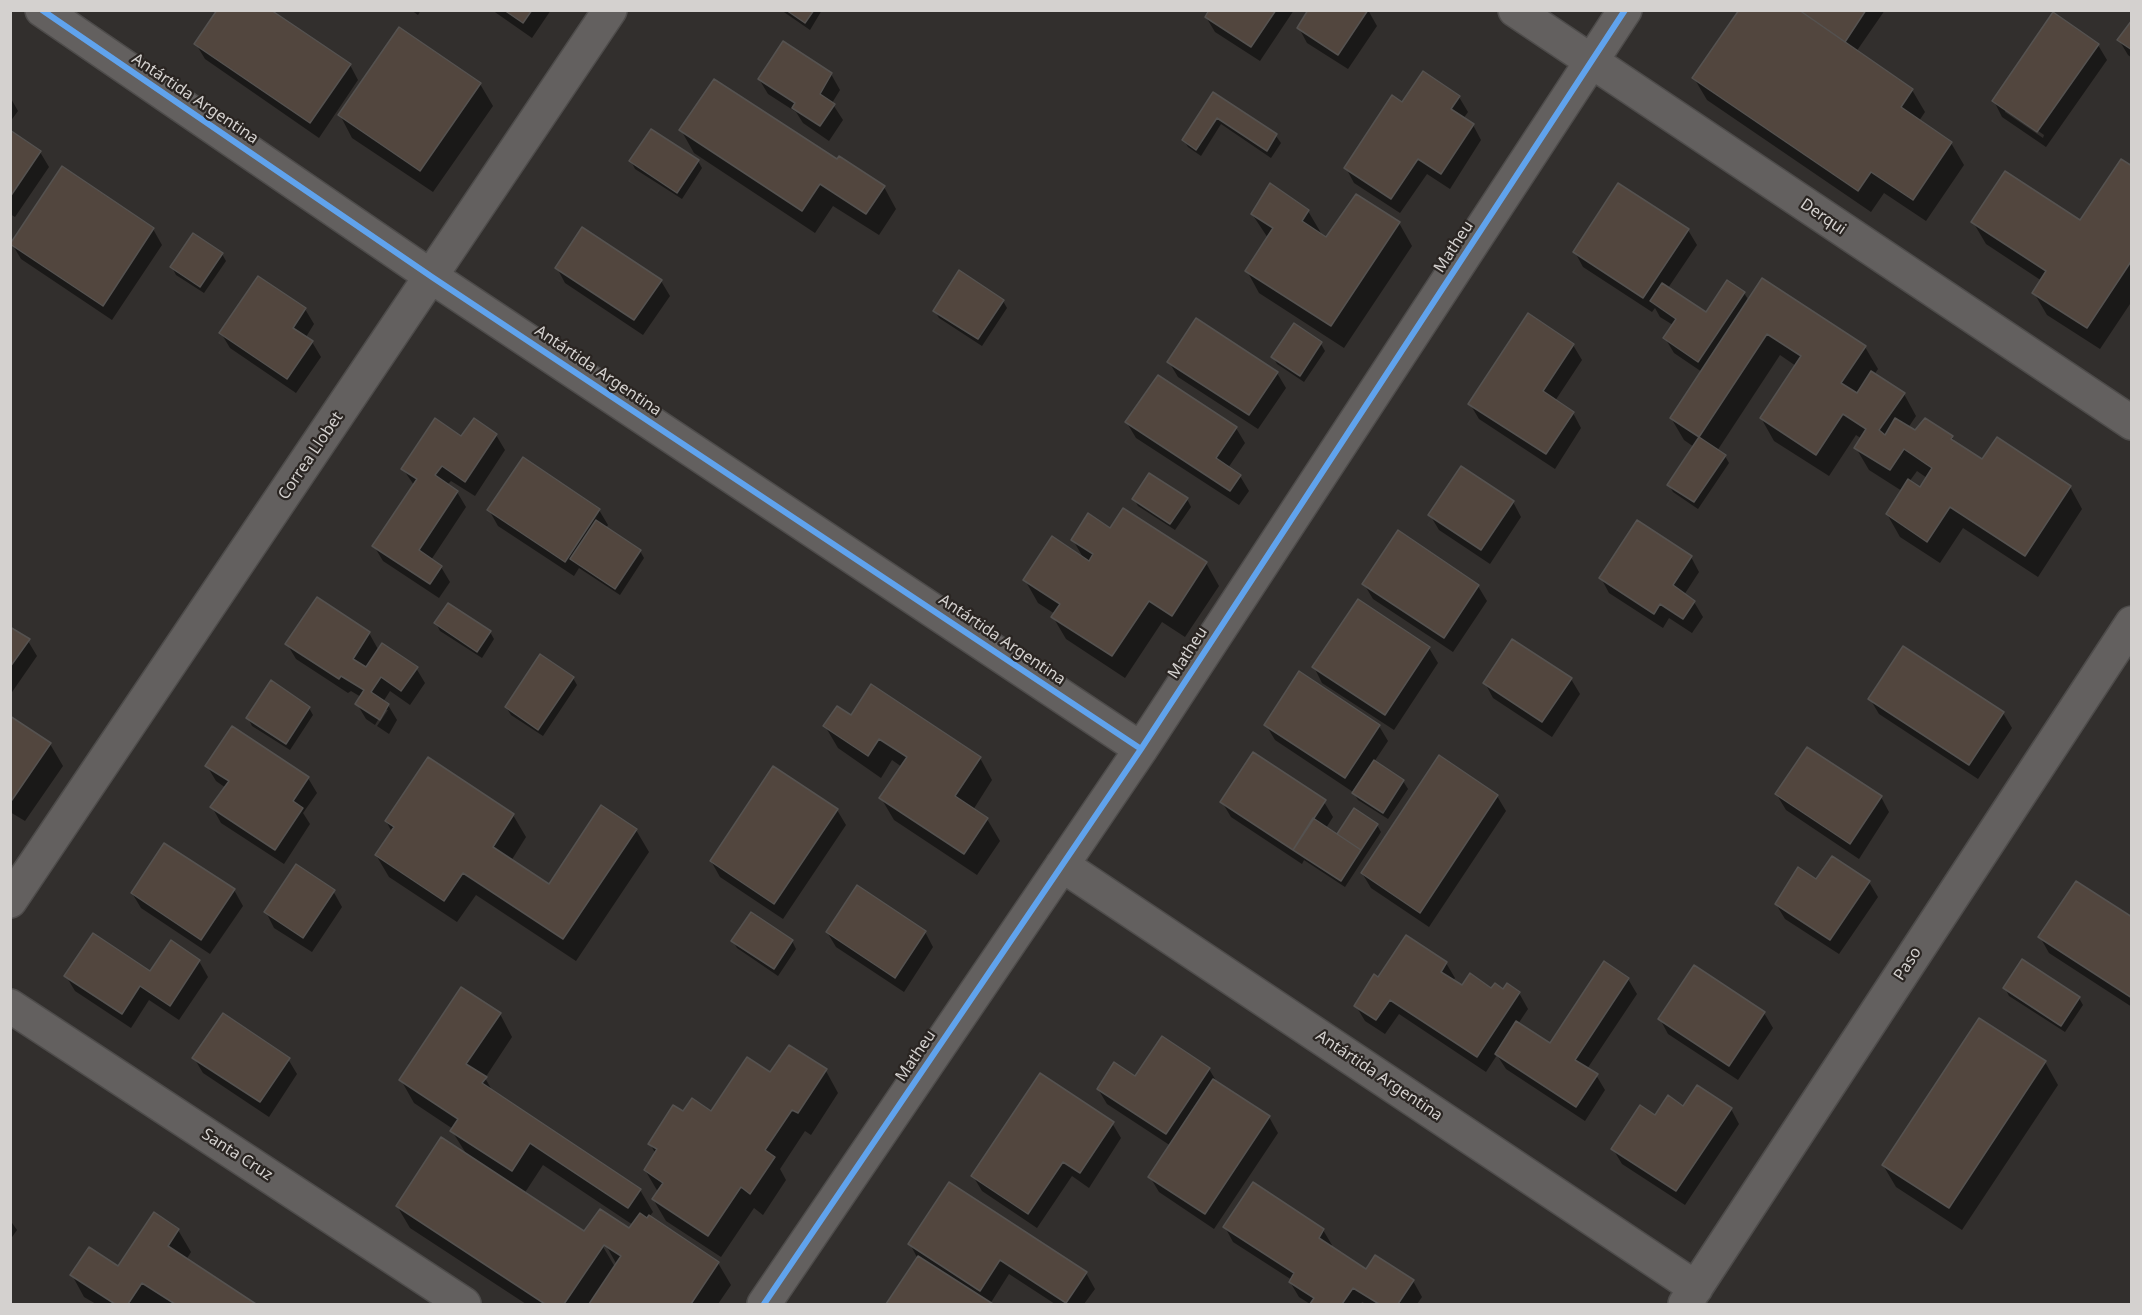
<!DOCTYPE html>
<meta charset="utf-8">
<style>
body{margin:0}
#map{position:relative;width:2142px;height:1315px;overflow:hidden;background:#322f2d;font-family:"Noto Sans",sans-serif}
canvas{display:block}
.frame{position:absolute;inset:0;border:12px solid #d4d1cf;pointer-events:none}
</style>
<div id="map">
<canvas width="2142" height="1315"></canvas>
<div class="frame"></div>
</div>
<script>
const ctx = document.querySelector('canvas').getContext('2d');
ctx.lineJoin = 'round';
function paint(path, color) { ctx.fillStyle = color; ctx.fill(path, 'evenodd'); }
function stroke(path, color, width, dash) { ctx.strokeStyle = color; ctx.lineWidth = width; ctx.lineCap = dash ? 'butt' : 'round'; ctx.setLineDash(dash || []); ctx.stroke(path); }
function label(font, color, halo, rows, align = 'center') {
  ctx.font = font + ' "Noto Sans",sans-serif'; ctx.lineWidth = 4.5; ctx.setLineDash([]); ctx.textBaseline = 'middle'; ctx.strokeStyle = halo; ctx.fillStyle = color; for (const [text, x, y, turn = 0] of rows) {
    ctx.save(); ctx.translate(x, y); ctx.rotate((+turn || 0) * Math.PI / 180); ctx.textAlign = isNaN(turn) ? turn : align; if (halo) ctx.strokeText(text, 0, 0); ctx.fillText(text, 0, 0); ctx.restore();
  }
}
paint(new Path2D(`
 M 411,10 L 421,10 L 418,15 Z
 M 492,10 L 551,10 L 532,38 Z
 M 781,10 L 822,10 L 810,30 Z
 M 1211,10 L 1294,10 L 1260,61 L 1215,32 L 1206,17 Z
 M 1310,10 L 1368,10 L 1377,26 L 1348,69 L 1307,43 L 1299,28 Z
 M 1741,10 L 1885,10 L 1856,52 L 1912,90 L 1925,112 L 1919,121 L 1951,143 L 1964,165 L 1926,221 L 1884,193 L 1871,212 L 1707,100 L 1694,78 Z
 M 2132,22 L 2132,58 L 2128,55 L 2119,40 Z
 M 783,43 L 831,74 L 840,90 L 832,103 L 843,120 L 829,141 L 803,123 L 796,112 L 768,94 L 759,79 Z
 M 196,44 L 350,65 L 358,80 L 319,138 L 205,59 Z
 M 2098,45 L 2107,60 L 2046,147 L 2002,117 L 1994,101 ZM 2005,108 L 2044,135 L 2043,138 L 2005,112 Z
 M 480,84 L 493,106 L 433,192 L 352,138 L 340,115 Z
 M 1214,94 L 1276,136 L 1281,143 L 1271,158 L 1221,124 L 1201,156 L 1188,147 L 1184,140 Z
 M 10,97 L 18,111 L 10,122 Z
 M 1459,97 L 1468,112 L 1463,119 L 1473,125 L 1481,140 L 1450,189 L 1427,174 L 1400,213 L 1354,183 L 1346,168 L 1403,104 Z
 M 681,130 L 884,187 L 896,209 L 879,235 L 833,206 L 815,233 L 694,153 Z
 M 10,132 L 40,152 L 49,167 L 15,217 L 10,214 Z
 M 631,161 L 698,161 L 702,168 L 682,199 L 635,169 Z
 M 62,168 L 153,229 L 162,245 L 112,320 L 21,259 L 12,244 Z
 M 2132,168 L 2132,301 L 2100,349 L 2047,315 L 2034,293 L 2042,281 L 1986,244 L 1973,222 L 2081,222 Z
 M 1308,211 L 1321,233 L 1320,235 L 1327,239 L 1399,223 L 1412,246 L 1344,348 L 1259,293 L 1247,271 L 1268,238 L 1252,214 Z
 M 1688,230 L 1697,245 L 1668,288 L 1707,314 L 1744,293 L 1749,301 L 1865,347 L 1878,369 L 1874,375 L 1904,394 L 1916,416 L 1908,428 L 1916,432 L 1925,420 L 1952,437 L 1956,444 L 1983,461 L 2070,487 L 2082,509 L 2038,577 L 1963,528 L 1940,563 L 1900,537 L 1887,514 L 1902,491 L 1869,470 L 1856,448 L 1862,439 L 1856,435 L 1829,476 L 1774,441 L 1761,418 L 1796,366 L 1780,355 L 1717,451 L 1725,456 L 1729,463 L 1698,509 L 1673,492 L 1669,485 L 1694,447 L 1684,440 L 1671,418 L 1702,372 L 1674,353 L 1665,338 L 1673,325 L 1660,317 L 1655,308 L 1652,312 L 1583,267 L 1575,252 ZM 1917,471 L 1927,478 L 1920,489 L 1909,482 Z
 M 222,254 L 226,261 L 204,293 L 176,275 L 172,267 Z
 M 557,268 L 661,281 L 670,296 L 643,335 L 565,283 Z
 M 258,278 L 305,309 L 314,324 L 306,337 L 312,342 L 321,357 L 296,393 L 230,348 L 221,333 Z
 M 1003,301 L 1007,308 L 982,346 L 939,318 L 935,311 Z
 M 1294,325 L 1321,344 L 1325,351 L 1304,382 L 1277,364 L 1273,357 Z
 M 1573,345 L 1582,360 L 1555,401 L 1573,413 L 1581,428 L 1555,469 L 1479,419 L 1470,404 Z
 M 1169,362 L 1277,373 L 1286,388 L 1258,429 L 1178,377 Z
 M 1127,423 L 1236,428 L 1245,443 L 1228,468 L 1240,476 L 1249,491 L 1239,505 L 1136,438 Z
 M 496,435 L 505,450 L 475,496 L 451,481 L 447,485 L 457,492 L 466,507 L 431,560 L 441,567 L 450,582 L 439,598 L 383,561 L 374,546 L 414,485 L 403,469 L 462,438 Z
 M 1134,499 L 1187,499 L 1191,507 L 1175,530 L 1138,506 Z
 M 1513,502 L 1521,517 L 1490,564 L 1439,530 L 1430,515 Z
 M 489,510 L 599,510 L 608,525 L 606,528 L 640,551 L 644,558 L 620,595 L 579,568 L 574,576 L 498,526 Z
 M 1110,530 L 1206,563 L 1219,586 L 1185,637 L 1162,622 L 1125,678 L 1066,639 L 1053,617 L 1055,614 L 1038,603 L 1025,580 L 1084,559 L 1073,540 Z
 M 1691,557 L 1699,572 L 1684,595 L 1694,602 L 1703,617 L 1692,633 L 1669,618 L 1663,628 L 1609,593 L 1601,578 Z
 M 1364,584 L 1478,586 L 1487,601 L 1453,652 L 1373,599 Z
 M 436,623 L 490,632 L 494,639 L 482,658 L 440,631 Z
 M 10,629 L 28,641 L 37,656 L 10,695 Z
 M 369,633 L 379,651 L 416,668 L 425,683 L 410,705 L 390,691 L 383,702 L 388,705 L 397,720 L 389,734 L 377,726 L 388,710 L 384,710 L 375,725 L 366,719 L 357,704 L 361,697 L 351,691 L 348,693 L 296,659 L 287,644 Z
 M 1429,648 L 1438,663 L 1394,730 L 1322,683 L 1314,667 Z
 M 573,678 L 577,685 L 543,736 L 511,715 L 506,707 Z
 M 1571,679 L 1580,694 L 1552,737 L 1493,698 L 1485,683 Z
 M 1870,699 L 2003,713 L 2012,728 L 1978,779 L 1879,714 Z
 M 309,708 L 313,715 L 290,750 L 252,726 L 248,718 Z
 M 10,717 L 50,744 L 63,766 L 25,821 L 10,812 Z
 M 851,717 L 980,758 L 992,780 L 973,810 L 987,819 L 1000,841 L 977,875 L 894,820 L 881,798 L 902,767 L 892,760 L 881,778 L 838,748 L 825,726 Z
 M 1266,725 L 1379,726 L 1388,741 L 1374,762 L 1403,781 L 1408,789 L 1388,819 L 1358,800 L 1353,792 L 1275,740 Z
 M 207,766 L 308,778 L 317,793 L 303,813 L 310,824 L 284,864 L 221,823 L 212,807 L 226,788 L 216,781 Z
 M 1777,795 L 1881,797 L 1889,812 L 1859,859 L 1786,810 Z
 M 1497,796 L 1506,811 L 1429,927 L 1371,888 L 1362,873 Z
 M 1222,802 L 1324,802 L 1333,817 L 1326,828 L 1337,836 L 1377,825 L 1381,832 L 1345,887 L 1304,860 L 1302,864 L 1231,817 Z
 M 837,810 L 846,825 L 783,919 L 720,877 L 711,861 Z
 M 513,815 L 526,837 L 511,861 L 549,886 L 636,830 L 649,852 L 576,961 L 476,895 L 457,922 L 389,877 L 376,855 L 392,832 L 386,821 Z
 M 1817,881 L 1869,882 L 1878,897 L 1839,954 L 1785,919 L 1776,904 Z
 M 234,890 L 243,906 L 210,954 L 141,908 L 132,893 Z
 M 333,891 L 342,907 L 312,952 L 274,928 L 266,912 Z
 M 2132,919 L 2132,1007 L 2049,953 L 2040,937 Z
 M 827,932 L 925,932 L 933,947 L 904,992 L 836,947 Z
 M 733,941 L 792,941 L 796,949 L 778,976 L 737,948 Z
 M 171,943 L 199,961 L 208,977 L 179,1020 L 149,1000 L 131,1028 L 75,991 L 66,976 L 151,973 Z
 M 1446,963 L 1455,978 L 1453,981 L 1463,987 L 1504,991 L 1507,985 L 1519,993 L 1528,1009 L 1518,1024 L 1550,1045 L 1628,979 L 1637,994 L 1587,1069 L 1596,1075 L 1605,1090 L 1585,1121 L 1506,1069 L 1497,1055 L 1486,1072 L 1399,1014 L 1385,1034 L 1365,1021 L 1356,1006 L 1379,979 Z
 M 2005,988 L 2079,998 L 2083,1005 L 2065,1032 L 2009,996 Z
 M 1764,1013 L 1773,1028 L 1738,1080 L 1668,1034 L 1660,1019 Z
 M 500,1014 L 512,1037 L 485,1078 L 493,1092 L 640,1190 L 653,1212 L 649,1217 L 718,1263 L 731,1285 L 718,1304 L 526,1304 L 410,1228 L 397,1206 L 467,1155 L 452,1131 L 453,1129 L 414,1103 L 401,1080 ZM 543,1165 L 633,1225 L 630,1230 L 585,1233 L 524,1194 ZM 602,1238 L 617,1265 L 615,1267 L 599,1240 Z
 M 1980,1020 L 2045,1062 L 2058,1085 L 1962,1230 L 1896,1187 L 1883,1165 Z
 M 194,1058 L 288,1059 L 297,1074 L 269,1117 L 203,1073 Z
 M 1209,1069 L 1218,1084 L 1269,1117 L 1278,1133 L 1214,1229 L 1159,1192 L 1150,1177 L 1171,1146 L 1107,1104 L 1098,1089 L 1135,1078 Z
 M 826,1071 L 838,1093 L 811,1135 L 805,1131 L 780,1169 L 786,1180 L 763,1215 L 754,1208 L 721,1257 L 666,1221 L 653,1199 L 658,1192 L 645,1170 L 656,1154 L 650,1144 L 683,1113 L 711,1113 L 770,1075 Z
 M 1683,1108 L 1731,1109 L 1739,1124 L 1685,1205 L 1622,1164 L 1613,1149 L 1655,1117 Z
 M 1112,1123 L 1121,1138 L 1089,1188 L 1072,1176 L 1037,1228 L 982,1191 L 973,1176 Z
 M 10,1220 L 17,1230 L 10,1240 Z
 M 1225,1227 L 1323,1230 L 1332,1245 L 1330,1248 L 1366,1271 L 1413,1281 L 1422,1297 L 1417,1304 L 1366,1304 L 1362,1302 L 1361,1304 L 1310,1304 L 1299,1297 L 1290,1282 L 1292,1280 L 1233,1242 Z
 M 178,1230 L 191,1252 L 186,1260 L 253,1304 L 96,1304 L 84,1297 L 72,1275 L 119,1268 Z
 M 910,1244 L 1086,1273 L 1095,1289 L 1084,1304 L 1055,1304 L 1009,1274 L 990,1304 L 887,1304 L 918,1259 Z`), '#0007');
const building = new Path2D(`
 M 217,10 L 271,10 L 351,64 L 310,123 L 194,44 Z
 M 504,10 L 532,10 L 523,23 Z
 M 786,10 L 814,10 L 805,23 Z
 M 1209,10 L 1276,10 L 1251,47 L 1205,17 Z
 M 1308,10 L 1368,10 L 1338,55 L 1297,28 Z
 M 1739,10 L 1799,10 L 1913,89 L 1901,107 L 1952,142 L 1913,200 L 1871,172 L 1858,191 L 1692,78 Z
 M 1799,10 L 1866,10 L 1845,42 Z
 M 2053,12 L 2099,44 L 2037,132 L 1992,101 Z
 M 2132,20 L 2132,50 L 2117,40 Z
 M 399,27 L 481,83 L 420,171 L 338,115 Z
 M 783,41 L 832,73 L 820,94 L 835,104 L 820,126 L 792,108 L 795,103 L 758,79 Z
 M 1423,71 L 1460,96 L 1451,109 L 1474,124 L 1441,174 L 1418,159 L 1391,199 L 1344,168 L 1392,95 L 1402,102 Z
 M 714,79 L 837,159 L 839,156 L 885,186 L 866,214 L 820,184 L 802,211 L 679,130 Z
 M 1213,92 L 1277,134 L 1267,151 L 1217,118 L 1196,150 L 1182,140 Z
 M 651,129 L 699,160 L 677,193 L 629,161 Z
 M 10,130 L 41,151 L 10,197 Z
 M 2121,159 L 2132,166 L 2132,260 L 2087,328 L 2032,293 L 2046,271 L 1971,222 L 2005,171 L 2080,220 Z
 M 62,166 L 154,228 L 103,306 L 10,244 Z
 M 1270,183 L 1309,210 L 1302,221 L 1326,237 L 1356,194 L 1400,222 L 1331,326 L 1245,271 L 1273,228 L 1251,214 Z
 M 1618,183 L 1689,229 L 1643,298 L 1573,252 Z
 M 582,227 L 662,280 L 634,320 L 555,268 Z
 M 193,233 L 223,253 L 200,287 L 170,267 Z
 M 959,270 L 1004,300 L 978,339 L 933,311 Z
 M 258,276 L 306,308 L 293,328 L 313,341 L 287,379 L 219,333 Z
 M 1762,278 L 1866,346 L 1841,383 L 1857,393 L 1871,371 L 1905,393 L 1879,430 L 1885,435 L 1895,418 L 1915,430 L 1925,418 L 1953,436 L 1951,439 L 1982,459 L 1997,437 L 2071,486 L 2025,556 L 1950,507 L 1927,542 L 1886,514 L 1908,479 L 1920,487 L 1932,468 L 1904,449 L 1890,470 L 1854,448 L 1866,429 L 1843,414 L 1816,455 L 1760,418 L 1801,356 L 1767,334 L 1699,437 L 1670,418 Z
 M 1727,280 L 1745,292 L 1698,362 L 1663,338 L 1676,319 L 1650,301 L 1662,283 L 1706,312 Z
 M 1528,313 L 1574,344 L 1543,391 L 1574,412 L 1546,454 L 1468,404 Z
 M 1196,318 L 1278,372 L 1249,415 L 1167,362 Z
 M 1294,323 L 1322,342 L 1300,376 L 1271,357 Z
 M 1158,375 L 1237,427 L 1216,458 L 1241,475 L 1230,491 L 1125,422 Z
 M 435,418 L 461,436 L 474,418 L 497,434 L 465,482 L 442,466 L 435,475 L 458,491 L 419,550 L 442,566 L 430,584 L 372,546 L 417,479 L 401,469 Z
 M 1699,437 L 1726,455 L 1694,502 L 1667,485 Z
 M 523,457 L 600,509 L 565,562 L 487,510 Z
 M 1461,466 L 1514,501 L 1481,550 L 1428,515 Z
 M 1149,473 L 1188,498 L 1170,524 L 1132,499 Z
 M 1123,508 L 1207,562 L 1172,616 L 1149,601 L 1112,656 L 1051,617 L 1060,604 L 1023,580 L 1052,536 L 1089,561 L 1093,554 L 1071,540 L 1088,513 L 1110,528 Z
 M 596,520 L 641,550 L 615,589 L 570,559 Z
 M 1637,520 L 1692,556 L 1673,585 L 1695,601 L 1683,619 L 1660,604 L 1654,614 L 1599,578 Z
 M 1398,530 L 1479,585 L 1444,638 L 1362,584 Z
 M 317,597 L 370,632 L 353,659 L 366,667 L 382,643 L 418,667 L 401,691 L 381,677 L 371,692 L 389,704 L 380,720 L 355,704 L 364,690 L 341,676 L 339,679 L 285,644 Z
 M 1358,599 L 1430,647 L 1385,715 L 1312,667 Z
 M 448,603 L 491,631 L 477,652 L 434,623 Z
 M 10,627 L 30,639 L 10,667 Z
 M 1512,639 L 1572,678 L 1542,722 L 1483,683 Z
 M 1903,646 L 2004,712 L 1969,765 L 1868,699 Z
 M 540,654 L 574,677 L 538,730 L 505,707 Z
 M 1299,671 L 1380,725 L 1345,778 L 1264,725 Z
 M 271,680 L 310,707 L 286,744 L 246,718 Z
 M 871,684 L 981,757 L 955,796 L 988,818 L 964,854 L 879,798 L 907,757 L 879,739 L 868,756 L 823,726 L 837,706 L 851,715 Z
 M 10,716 L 51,743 L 12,800 L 10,799 Z
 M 232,726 L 309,777 L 293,801 L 303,808 L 275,850 L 210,807 L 229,781 L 205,766 Z
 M 1807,747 L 1882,796 L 1850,844 L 1775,794 Z
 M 1253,752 L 1326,800 L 1293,850 L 1220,802 Z
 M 1439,755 L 1498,795 L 1420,913 L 1361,873 Z
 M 428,757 L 514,814 L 493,847 L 549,884 L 601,805 L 637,829 L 563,939 L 463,873 L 444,901 L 375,855 L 394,827 L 385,821 Z
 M 1374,760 L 1404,780 L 1383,813 L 1352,793 Z
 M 773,766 L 838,809 L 774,904 L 710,861 Z
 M 1354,808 L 1378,824 L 1361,850 L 1337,834 Z
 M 1313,818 L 1361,850 L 1341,881 L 1293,850 Z
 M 164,843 L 235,889 L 201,940 L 131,893 Z
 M 1832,856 L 1870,881 L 1830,940 L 1775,904 L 1798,867 L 1816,879 Z
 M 296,864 L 335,890 L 303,938 L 264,912 Z
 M 2076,881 L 2132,917 L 2132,998 L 2038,937 Z
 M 857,885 L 926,931 L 895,978 L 826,932 Z
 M 751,912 L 793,940 L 774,969 L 731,941 Z
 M 93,933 L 150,971 L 171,940 L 200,960 L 170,1006 L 140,986 L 122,1014 L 64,976 Z
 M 1406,935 L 1447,962 L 1441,972 L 1462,985 L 1470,973 L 1491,988 L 1495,983 L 1503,989 L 1507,983 L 1520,992 L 1477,1057 L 1390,1000 L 1376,1020 L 1354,1006 L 1374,974 L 1378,977 Z
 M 2022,959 L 2080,997 L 2061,1026 L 2003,988 Z
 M 1604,961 L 1629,978 L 1575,1060 L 1598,1074 L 1576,1107 L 1495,1054 L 1516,1021 L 1550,1043 Z
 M 1694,965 L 1765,1012 L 1729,1066 L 1658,1019 Z
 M 461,987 L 501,1013 L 466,1064 L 487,1077 L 482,1083 L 641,1189 L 628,1208 L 530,1143 L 512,1171 L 450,1131 L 458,1119 L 399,1080 Z
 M 223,1013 L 290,1058 L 260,1102 L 192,1058 Z
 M 1979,1018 L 2046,1061 L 1949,1208 L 1882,1165 Z
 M 1162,1036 L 1210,1068 L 1166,1134 L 1097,1089 L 1114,1062 L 1135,1076 Z
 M 789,1045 L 827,1069 L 798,1113 L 792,1110 L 765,1150 L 775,1157 L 750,1194 L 741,1187 L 708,1236 L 652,1199 L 663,1183 L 644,1170 L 657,1149 L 648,1144 L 673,1105 L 683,1111 L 692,1098 L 711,1111 L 747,1057 L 770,1072 Z
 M 1040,1073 L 1114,1122 L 1080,1173 L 1063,1162 L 1028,1214 L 971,1176 Z
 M 1213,1079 L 1270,1116 L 1205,1214 L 1148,1177 Z
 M 1697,1085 L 1732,1108 L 1676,1191 L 1611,1149 L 1640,1105 L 1655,1115 L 1668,1095 L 1683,1106 Z
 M 441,1137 L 584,1231 L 600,1209 L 629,1228 L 640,1213 L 647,1218 L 649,1215 L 719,1262 L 691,1304 L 589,1304 L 621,1256 L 604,1245 L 564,1304 L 545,1304 L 396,1206 Z
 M 949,1182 L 1087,1272 L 1066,1303 L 1000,1260 L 980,1291 L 908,1244 Z
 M 1253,1182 L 1324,1229 L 1319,1238 L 1366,1269 L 1375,1255 L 1414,1280 L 1398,1304 L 1379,1304 L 1353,1288 L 1342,1304 L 1310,1304 L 1314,1298 L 1289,1282 L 1294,1273 L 1223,1227 Z
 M 154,1212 L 179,1229 L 168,1246 L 256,1304 L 175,1304 L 142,1283 L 128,1304 L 115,1304 L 70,1275 L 89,1247 L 118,1266 Z
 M 918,1256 L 993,1304 L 886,1304 Z`);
paint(building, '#52463e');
stroke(building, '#555250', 1.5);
const minor = new Path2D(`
 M 42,10 L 432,277 L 1141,749
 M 1515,10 L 2132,423
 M 1062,865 L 1696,1288
 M 10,901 L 610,10
 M 10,1006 L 464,1304
 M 764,1304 L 1141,749 L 1625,10
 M 1685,1304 L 2132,623`);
stroke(minor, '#4e4c4b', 36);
stroke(minor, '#63605f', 33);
stroke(new Path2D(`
 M 42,10 L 432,277 L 1141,749
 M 764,1304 L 1141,749 L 1625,10`), '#60a3ed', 6);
label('16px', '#d4d1cf', '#2a2522', [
 ["Antártida Argentina",195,99,34],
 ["Derqui",1823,217,34],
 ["Matheu",1454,247,-57],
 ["Antártida Argentina",598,371,34],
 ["Correa Llobet",311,456,-56],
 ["Antártida Argentina",1002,640,34],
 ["Matheu",1188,653,-57],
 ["Paso",1908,964,-57],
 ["Matheu",916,1056,-56],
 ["Antártida Argentina",1379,1076,34],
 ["Santa Cruz",237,1155,33]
]);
</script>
